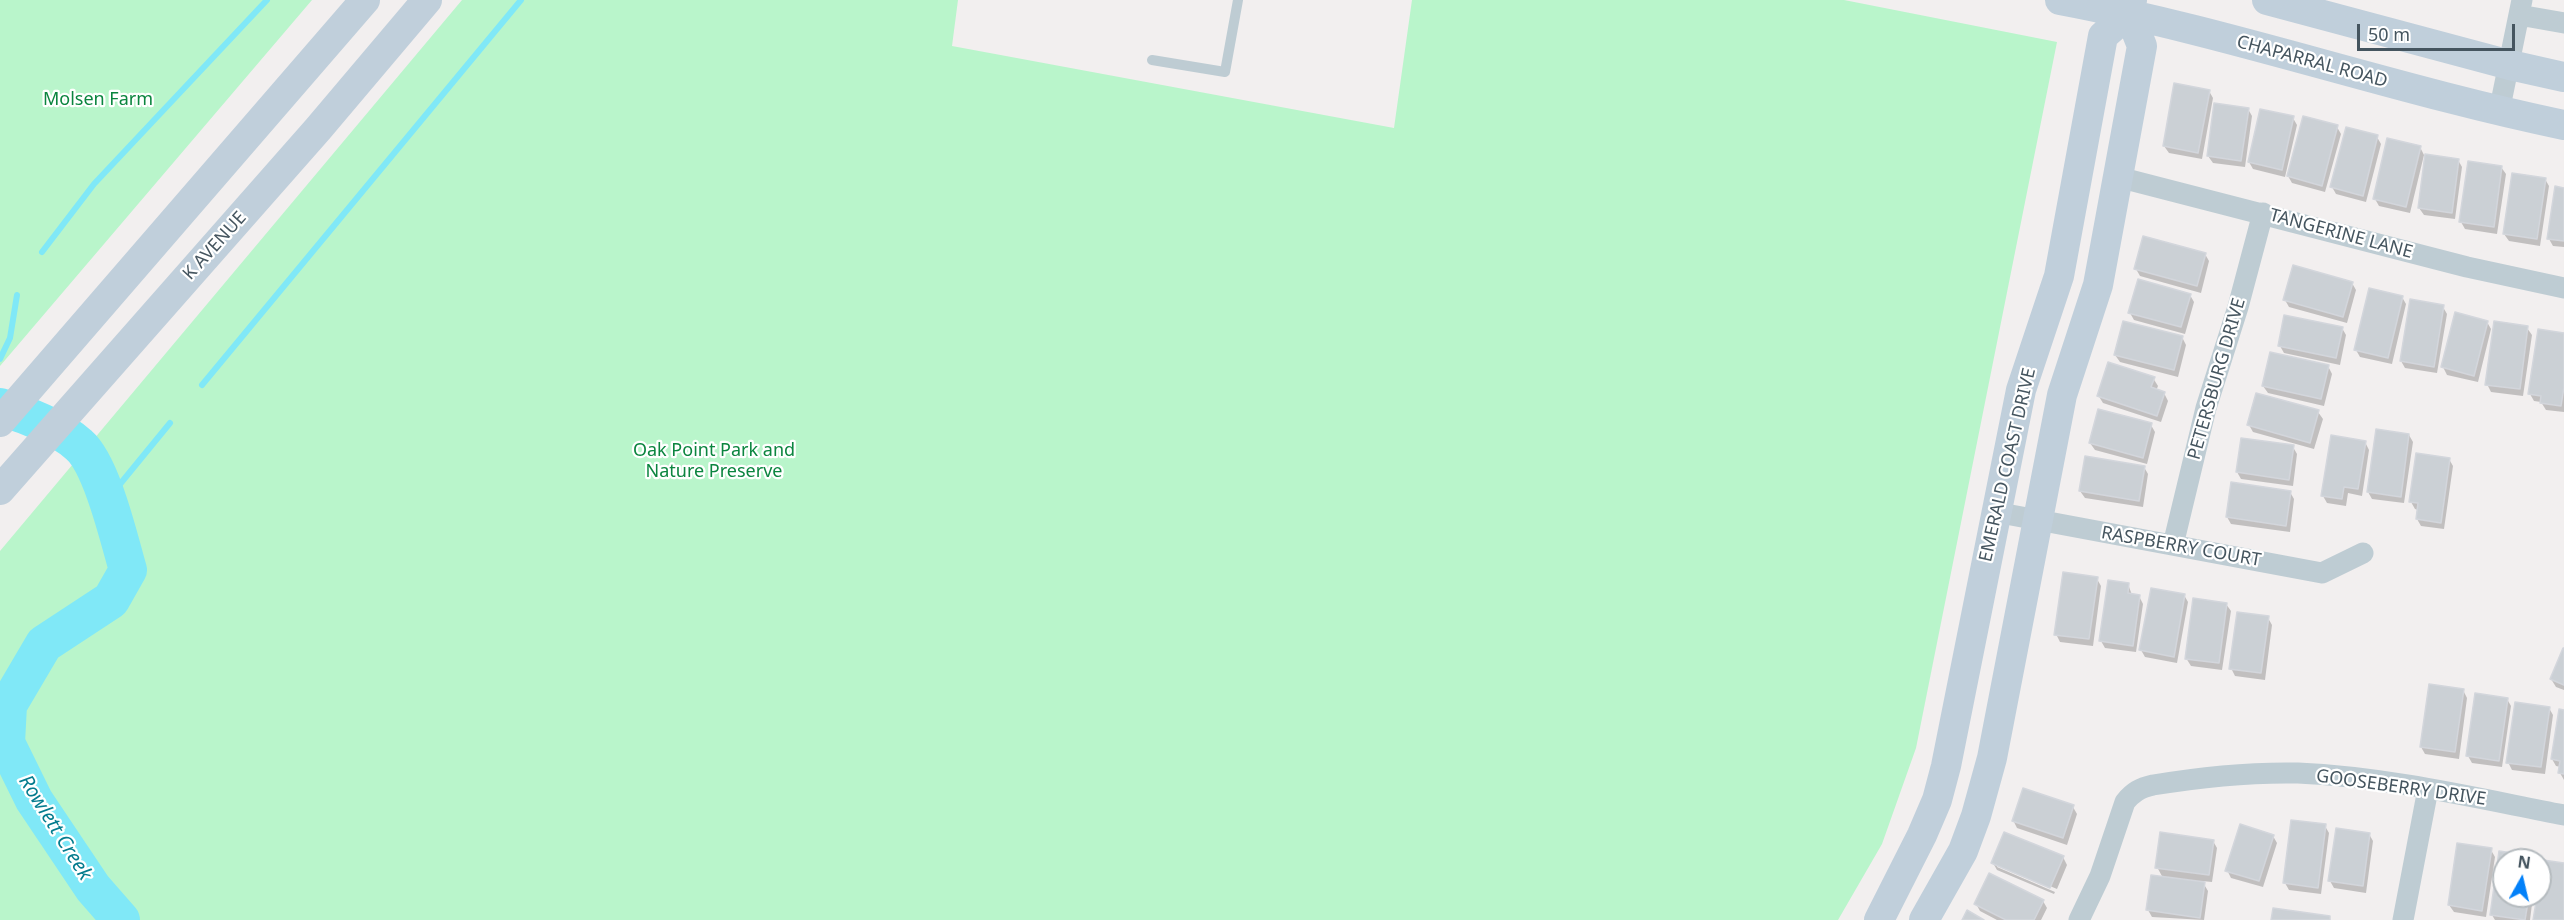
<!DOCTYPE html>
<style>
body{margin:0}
#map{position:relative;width:2564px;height:920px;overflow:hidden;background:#f2efef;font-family:"Noto Sans",sans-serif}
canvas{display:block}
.north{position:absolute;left:2492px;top:848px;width:60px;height:60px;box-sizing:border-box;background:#fff;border:2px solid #b5bbbf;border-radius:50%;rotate:8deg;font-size:16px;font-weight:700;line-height:24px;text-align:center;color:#45555f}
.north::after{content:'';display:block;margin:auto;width:21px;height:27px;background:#0381f9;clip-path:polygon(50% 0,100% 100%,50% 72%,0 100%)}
.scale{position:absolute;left:2357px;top:24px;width:158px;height:27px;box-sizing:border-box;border:3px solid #45555f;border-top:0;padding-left:8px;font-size:18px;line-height:21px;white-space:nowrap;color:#45555f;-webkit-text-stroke:4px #fff;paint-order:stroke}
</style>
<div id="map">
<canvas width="2564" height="920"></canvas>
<div class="north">N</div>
<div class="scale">50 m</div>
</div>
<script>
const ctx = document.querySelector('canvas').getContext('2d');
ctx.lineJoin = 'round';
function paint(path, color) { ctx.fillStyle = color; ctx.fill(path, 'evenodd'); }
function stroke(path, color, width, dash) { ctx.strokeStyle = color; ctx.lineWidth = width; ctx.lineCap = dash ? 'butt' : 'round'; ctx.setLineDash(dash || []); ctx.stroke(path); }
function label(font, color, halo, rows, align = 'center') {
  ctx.font = font + ' "Noto Sans",sans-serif'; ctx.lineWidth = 4.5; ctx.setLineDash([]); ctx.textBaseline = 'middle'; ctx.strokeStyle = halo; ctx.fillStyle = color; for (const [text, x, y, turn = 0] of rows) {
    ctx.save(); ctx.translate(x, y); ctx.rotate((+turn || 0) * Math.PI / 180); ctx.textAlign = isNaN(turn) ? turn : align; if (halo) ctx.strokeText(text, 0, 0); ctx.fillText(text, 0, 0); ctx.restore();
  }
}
paint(new Path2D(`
 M 0,0 L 312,0 L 0,366 Z
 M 462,0 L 958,0 L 952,46 L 1394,128 L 1412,0 L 1844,0 L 2057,42 L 1916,748 L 1882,844 L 1838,920 L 0,920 L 0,551 Z`), '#b9f5cb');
paint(new Path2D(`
 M 2209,91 L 2213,98 L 2202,159 L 2169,153 L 2164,146 Z
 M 2248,109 L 2252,116 L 2245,167 L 2213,163 L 2208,156 Z
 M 2293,118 L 2297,125 L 2285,177 L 2253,169 L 2249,162 Z
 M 2337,127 L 2341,134 L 2325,192 L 2292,183 L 2288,176 Z
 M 2377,137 L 2381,144 L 2366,202 L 2336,194 L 2332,187 Z
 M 2420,147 L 2424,155 L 2410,213 L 2379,206 L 2375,199 Z
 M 2458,160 L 2462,167 L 2455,219 L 2424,215 L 2419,208 Z
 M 2501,167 L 2506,174 L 2497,234 L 2465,229 L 2461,222 Z
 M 2545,179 L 2549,186 L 2540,246 L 2509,241 L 2504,234 Z
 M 2564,189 L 2564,247 L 2553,246 L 2549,239 Z
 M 2205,254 L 2209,261 L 2201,293 L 2140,276 L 2136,269 Z
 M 2352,283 L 2356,290 L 2347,323 L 2289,307 L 2285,300 Z
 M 2190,295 L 2194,302 L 2185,334 L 2134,320 L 2130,313 Z
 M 2402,297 L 2406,304 L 2392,364 L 2360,357 L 2356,350 Z
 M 2443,307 L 2447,314 L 2437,373 L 2405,368 L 2401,361 Z
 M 2487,322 L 2491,329 L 2478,382 L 2447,375 L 2443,367 Z
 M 2342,328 L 2346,335 L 2340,365 L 2284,353 L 2280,346 Z
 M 2527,328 L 2532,335 L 2523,396 L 2491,392 L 2487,384 Z
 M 2564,334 L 2564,412 L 2546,410 L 2541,402 L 2534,401 L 2530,394 Z
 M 2182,337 L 2186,345 L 2178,377 L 2120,362 L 2115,355 Z
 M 2328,366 L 2332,374 L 2324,406 L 2268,393 L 2263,386 Z
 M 2153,378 L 2158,386 L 2156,391 L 2164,393 L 2168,401 L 2161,422 L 2103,403 L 2098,395 Z
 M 2318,412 L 2323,419 L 2314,449 L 2253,432 L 2249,425 Z
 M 2151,425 L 2155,432 L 2147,464 L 2095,450 L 2090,443 Z
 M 2409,435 L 2413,442 L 2404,503 L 2372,499 L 2368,492 Z
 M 2365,442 L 2369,450 L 2362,496 L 2348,493 L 2346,506 L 2327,503 L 2323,496 Z
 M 2293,447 L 2297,454 L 2293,486 L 2241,479 L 2237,472 Z
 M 2449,459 L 2453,466 L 2444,529 L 2421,526 L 2417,519 L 2418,510 L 2415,509 L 2411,502 Z
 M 2144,467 L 2148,474 L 2143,507 L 2085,498 L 2080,491 Z
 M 2290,492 L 2294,499 L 2290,532 L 2231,524 L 2227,517 Z
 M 2097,579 L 2101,586 L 2093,646 L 2060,642 L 2056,634 Z
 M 2128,584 L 2132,595 L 2139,596 L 2143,604 L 2136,652 L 2105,648 L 2101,641 Z
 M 2184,595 L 2188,602 L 2177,663 L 2145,657 L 2141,650 Z
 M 2226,604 L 2231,611 L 2222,670 L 2191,666 L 2186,658 Z
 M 2268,618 L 2272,625 L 2265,680 L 2235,676 L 2231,668 Z
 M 2564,650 L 2564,690 L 2556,687 L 2551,679 Z
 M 2463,690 L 2467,698 L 2459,759 L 2425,754 L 2421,747 Z
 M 2507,699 L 2511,706 L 2502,767 L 2472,763 L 2468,756 Z
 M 2549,708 L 2553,715 L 2545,774 L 2512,770 L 2508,762 Z
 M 2564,711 L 2564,780 L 2560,773 L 2561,767 L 2556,766 L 2552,759 Z
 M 2073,807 L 2077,814 L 2067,845 L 2017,828 L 2013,820 Z
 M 2325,826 L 2329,833 L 2321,894 L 2289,890 L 2285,883 Z
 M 2369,834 L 2373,841 L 2366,893 L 2334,888 L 2330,881 Z
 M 2273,836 L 2277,843 L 2263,887 L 2231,878 L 2227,870 Z
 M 2213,841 L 2217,848 L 2212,882 L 2202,881 L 2208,891 L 2204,920 L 2152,917 L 2148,910 L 2163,878 L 2157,867 Z
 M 2491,850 L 2495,857 L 2486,917 L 2454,912 L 2449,905 Z
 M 2501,853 L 2533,857 L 2535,860 L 2504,860 L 2504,896 L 2533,896 L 2530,920 L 2495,920 L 2492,915 Z
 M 2063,857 L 2067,865 L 2057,889 L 1997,864 L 1997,867 L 2055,892 L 2054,894 L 1997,870 L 1993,863 Z
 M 2043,901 L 2047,908 L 2041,920 L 1997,920 L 1980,911 L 1976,904 Z`), '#0003');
stroke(new Path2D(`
 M 42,252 L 94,184 L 267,0
 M 0,359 L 10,338 L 17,295
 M 202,385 L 521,0
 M 107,500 L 170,423`), '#80e8f7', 6);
stroke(new Path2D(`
 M 0,407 C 24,414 61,428 79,445 C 102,465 119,539 128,570 L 111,600 L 44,644 L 8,705 L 6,743 L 34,800 L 93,888 L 121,920`), '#80e8f7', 38);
const building = new Path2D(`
 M 2174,83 L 2210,90 L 2198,153 L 2163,146 Z
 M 2214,103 L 2249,108 L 2241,161 L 2207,156 Z
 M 2260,109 L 2294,116 L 2282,170 L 2248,162 Z
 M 2303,116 L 2338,125 L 2322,186 L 2287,176 Z
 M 2346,127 L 2378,135 L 2363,196 L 2330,187 Z
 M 2387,138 L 2421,146 L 2406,207 L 2373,199 Z
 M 2425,154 L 2459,159 L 2452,213 L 2418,208 Z
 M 2468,161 L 2502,166 L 2494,227 L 2459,222 Z
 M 2512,173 L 2546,178 L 2537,239 L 2503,234 Z
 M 2555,186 L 2564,188 L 2564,241 L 2547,239 Z
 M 2143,236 L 2206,253 L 2197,286 L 2134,269 Z
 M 2293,265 L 2353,282 L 2343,317 L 2283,300 Z
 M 2138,279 L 2191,294 L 2181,327 L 2128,313 Z
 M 2369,288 L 2403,296 L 2388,358 L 2354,350 Z
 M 2410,299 L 2444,305 L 2434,367 L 2400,361 Z
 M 2455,312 L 2488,321 L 2474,376 L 2441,367 Z
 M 2284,315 L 2343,327 L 2336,358 L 2278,346 Z
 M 2123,321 L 2183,336 L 2174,370 L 2114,355 Z
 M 2494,321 L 2528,326 L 2520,389 L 2485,385 Z
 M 2538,329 L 2564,333 L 2564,387 L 2561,406 L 2540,403 L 2541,396 L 2528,394 Z
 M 2270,352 L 2329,365 L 2321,399 L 2262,386 Z
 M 2108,362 L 2155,377 L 2151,387 L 2165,392 L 2157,416 L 2097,396 Z
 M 2256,393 L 2319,410 L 2310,443 L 2247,425 Z
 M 2098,409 L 2152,423 L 2143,458 L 2089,443 Z
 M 2376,429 L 2409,434 L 2401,497 L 2367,492 Z
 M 2331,435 L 2366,441 L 2358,489 L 2344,487 L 2342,499 L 2321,496 Z
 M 2241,438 L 2294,445 L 2289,480 L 2236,472 Z
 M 2416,453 L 2450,458 L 2441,523 L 2416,519 L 2418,503 L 2409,502 Z
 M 2085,456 L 2145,466 L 2139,501 L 2079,491 Z
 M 2231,482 L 2291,491 L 2286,526 L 2226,517 Z
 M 2063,572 L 2098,577 L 2089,639 L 2054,635 Z
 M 2108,580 L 2129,583 L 2128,593 L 2140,595 L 2133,646 L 2099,641 Z
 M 2151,588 L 2185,594 L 2174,657 L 2139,650 Z
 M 2193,598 L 2227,603 L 2219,663 L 2185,659 Z
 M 2237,612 L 2269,616 L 2261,673 L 2229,669 Z
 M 2563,648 L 2564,648 L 2564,685 L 2550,679 Z
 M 2429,684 L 2464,689 L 2455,752 L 2420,747 Z
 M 2475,693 L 2508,698 L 2499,761 L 2466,756 Z
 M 2515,702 L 2550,707 L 2541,767 L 2506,763 Z
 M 2559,709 L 2564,710 L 2564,774 L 2558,773 L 2560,761 L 2551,759 Z
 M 2023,788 L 2074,805 L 2063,838 L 2012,821 Z
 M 2291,820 L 2326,824 L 2318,888 L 2283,883 Z
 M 2240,824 L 2274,835 L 2259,881 L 2225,871 Z
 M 2336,828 L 2370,833 L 2363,886 L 2328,881 Z
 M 2004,832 L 2064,856 L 2050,888 L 1991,863 Z
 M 2160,832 L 2214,840 L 2209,875 L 2155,868 Z
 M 2457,843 L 2492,848 L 2482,911 L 2448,905 Z
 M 2499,851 L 2534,856 L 2534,860 L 2504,860 L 2504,896 L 2529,896 L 2525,920 L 2490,915 Z
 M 2543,860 L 2564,863 L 2564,920 L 2533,920 L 2537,896 L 2540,896 Z
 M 1989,873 L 2044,900 L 2034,920 L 2006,920 L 1974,904 Z
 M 2151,875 L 2205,882 L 2200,918 L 2146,910 Z
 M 2273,908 L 2330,916 L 2330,920 L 2271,920 Z
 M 1967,910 L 1984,920 L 1962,920 Z`);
paint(building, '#cbd0d5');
stroke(building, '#d3d6dc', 1.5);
stroke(new Path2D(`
 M 1152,60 L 1225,72 L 1238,0`), '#beccd3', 10);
stroke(new Path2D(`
 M 2519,15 L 2564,23
 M 2499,112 L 2522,0
 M 2118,177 L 2467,267 L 2564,288
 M 1995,512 L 2322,573 L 2363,553
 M 2173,545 L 2206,408 L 2238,307 L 2263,213
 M 2079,920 L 2100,876 L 2125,802 C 2133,792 2140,788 2153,785 C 2201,777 2250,772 2298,773 C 2388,777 2476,798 2564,815
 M 2403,920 L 2428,789`), '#beccd3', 21);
stroke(new Path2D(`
 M 2060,0 C 2230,32 2395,90 2564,125
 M 2267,0 L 2510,65 L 2564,77
 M 0,422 L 365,0
 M 0,490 L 318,129 L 427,0
 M 1879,920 L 1922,835 L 1937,800 L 1946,766 L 2021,390 L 2059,276 L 2103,36 L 2129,13
 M 1924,920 L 1963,851 L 1976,816 L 1992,758 L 2062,395 L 2098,285 L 2142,46 L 2129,13 L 2132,0`), '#c0cfdb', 30);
label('18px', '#45555f', '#fff', [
 ["CHAPARRAL ROAD",2312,62,15],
 ["TANGERINE LANE",2341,234,15],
 ["K AVENUE",215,246,-48],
 ["PETERSBURG DRIVE",2217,379,-74],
 ["EMERALD COAST DRIVE",2008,465,-77],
 ["RASPBERRY COURT",2181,547,10],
 ["GOOSEBERRY DRIVE",2401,788,8]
]);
label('18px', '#0b853f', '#fff', [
 ["Molsen Farm",98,100],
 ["Oak Point Park and",714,451],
 ["Nature Preserve",714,472]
]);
label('italic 20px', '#047c8e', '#fff', [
 ["Rowlett Creek",55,828,58]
]);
</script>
